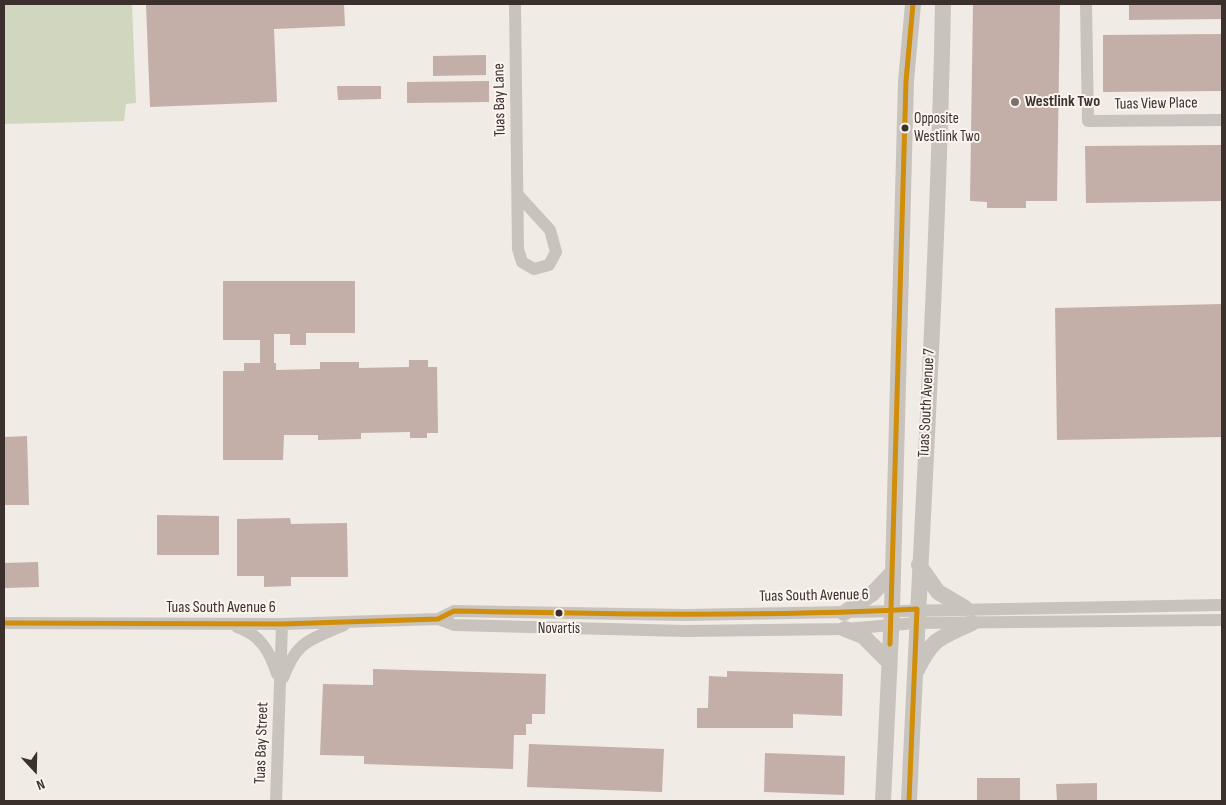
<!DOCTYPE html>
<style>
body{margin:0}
#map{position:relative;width:1226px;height:805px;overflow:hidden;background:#f0ebe5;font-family:"Sofia Sans Condensed",sans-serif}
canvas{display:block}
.frame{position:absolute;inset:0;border:5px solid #3b302b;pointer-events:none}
.north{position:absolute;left:10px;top:745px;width:50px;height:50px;-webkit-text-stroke:4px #fbf5ee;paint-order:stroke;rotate:159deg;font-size:14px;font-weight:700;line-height:20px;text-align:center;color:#3b302b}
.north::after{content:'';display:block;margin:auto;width:18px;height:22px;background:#3b302b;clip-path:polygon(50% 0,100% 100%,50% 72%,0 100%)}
</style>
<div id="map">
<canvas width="1226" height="805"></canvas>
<div class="frame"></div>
<div class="north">N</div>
</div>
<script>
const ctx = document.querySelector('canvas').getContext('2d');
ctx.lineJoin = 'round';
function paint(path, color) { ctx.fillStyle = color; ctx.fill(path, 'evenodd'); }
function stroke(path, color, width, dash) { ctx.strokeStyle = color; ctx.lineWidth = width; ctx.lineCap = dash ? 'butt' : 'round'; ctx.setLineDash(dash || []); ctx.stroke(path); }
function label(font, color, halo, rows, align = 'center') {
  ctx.font = font + ' "Sofia Sans Condensed",sans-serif'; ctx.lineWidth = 4; ctx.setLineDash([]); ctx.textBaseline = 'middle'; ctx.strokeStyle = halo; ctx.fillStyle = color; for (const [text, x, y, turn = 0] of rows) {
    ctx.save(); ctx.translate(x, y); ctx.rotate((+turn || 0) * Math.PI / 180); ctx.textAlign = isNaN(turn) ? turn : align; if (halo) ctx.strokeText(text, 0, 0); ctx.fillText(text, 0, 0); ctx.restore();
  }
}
paint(new Path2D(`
 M 4,4 L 132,4 L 136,103 L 126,104 L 124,121 L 4,124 Z`), '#d1d6bf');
paint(new Path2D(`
 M 146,4 L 344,4 L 345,26 L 274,29 L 277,102 L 150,107 Z
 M 973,4 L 1060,4 L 1057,201 L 1026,201 L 1026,208 L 987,208 L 987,202 L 970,201 Z
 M 1129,4 L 1222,4 L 1222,19 L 1129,20 Z
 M 1222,34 L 1222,91 L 1103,92 L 1103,35 Z
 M 486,55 L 486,75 L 433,76 L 433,56 Z
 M 489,81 L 489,102 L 407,103 L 407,82 Z
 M 337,86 L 381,86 L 381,99 L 338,100 Z
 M 1222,145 L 1222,201 L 1086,203 L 1085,146 Z
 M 223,281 L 355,281 L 355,333 L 306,333 L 306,345 L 290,345 L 290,334 L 274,334 L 274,363 L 276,363 L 276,370 L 320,369 L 320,362 L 359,362 L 359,368 L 409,367 L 409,360 L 428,360 L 428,367 L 437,367 L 438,433 L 427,433 L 427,438 L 410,438 L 410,432 L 361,433 L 361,439 L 318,440 L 318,435 L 284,435 L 283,460 L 223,460 L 223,371 L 244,371 L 244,363 L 260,363 L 260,340 L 223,340 Z
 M 1222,304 L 1222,437 L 1057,440 L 1055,308 Z
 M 27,436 L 29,505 L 4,505 L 4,437 Z
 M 157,515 L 219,516 L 219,555 L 157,555 Z
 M 290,518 L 291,524 L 347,523 L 348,577 L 291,577 L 291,586 L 264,587 L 264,576 L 237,576 L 237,519 Z
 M 38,562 L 39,587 L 4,588 L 4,563 Z
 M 373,669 L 546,674 L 545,714 L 532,714 L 532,724 L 526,724 L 526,735 L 514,735 L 513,769 L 364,764 L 364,756 L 320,755 L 323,684 L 373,685 Z
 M 727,671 L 843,674 L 842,716 L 793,714 L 793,728 L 697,728 L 697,708 L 708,708 L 709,676 L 727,677 Z
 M 529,744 L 664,749 L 662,792 L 527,787 Z
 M 765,753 L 845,756 L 844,795 L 764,792 Z
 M 977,778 L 1020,778 L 1020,801 L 977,801 Z
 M 1097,783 L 1097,801 L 1057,801 L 1056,784 Z`), '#c3afa7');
stroke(new Path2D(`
 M 515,4 L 518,249 L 522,262 L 534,269 L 549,265 L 556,252 L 550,230 L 518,195
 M 1086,4 L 1088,121 L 1222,120
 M 438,619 L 454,625 L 685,631 L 845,629 L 916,623 L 1222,620
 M 4,623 L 282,624 L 438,619 L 454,611 L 685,615 L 1222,605
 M 237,627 C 260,634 270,652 277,674
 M 283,678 C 297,640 310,640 344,625
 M 276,801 L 282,624`), '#c9c3be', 12);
stroke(new Path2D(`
 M 919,565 L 938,592 L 965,608
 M 844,613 L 872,594 L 893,572
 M 845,629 L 863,636 L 889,662
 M 917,670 C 933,637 940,638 972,623
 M 883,801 L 892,611 L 906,81 L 913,4
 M 909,801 C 921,535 938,270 943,4`), '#c9c3be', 16);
stroke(new Path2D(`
 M 4,623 L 282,624 L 438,619 L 454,611 C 608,614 763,617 917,609 L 909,801
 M 890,644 L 906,81 L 913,4`), '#d18e09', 5);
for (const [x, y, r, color] of [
 [1015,102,5,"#7a716c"],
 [905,128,4.5,"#3b302b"],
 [559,613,4.5,"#3b302b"]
]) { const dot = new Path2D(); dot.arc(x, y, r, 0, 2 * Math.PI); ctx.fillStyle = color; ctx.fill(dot); stroke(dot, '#fbf5ee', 2); }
label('15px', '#3b302b', '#fbf5ee', [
 ["Opposite",914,119],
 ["Westlink Two",914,137],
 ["Novartis",559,629,"center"]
], 'left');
label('16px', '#3b302b', '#fbf5ee', [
 ["Tuas Bay Lane",500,100,-91],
 ["Tuas View Place",1156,104,-1],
 ["Tuas South Avenue 7",927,403,-87],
 ["Tuas South Avenue 6",814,596,-1],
 ["Tuas South Avenue 6",221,608],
 ["Tuas Bay Street",262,743,-88]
]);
label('bold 16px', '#3b302b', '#fbf5ee', [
 ["Westlink Two",1025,102]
], 'left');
</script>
